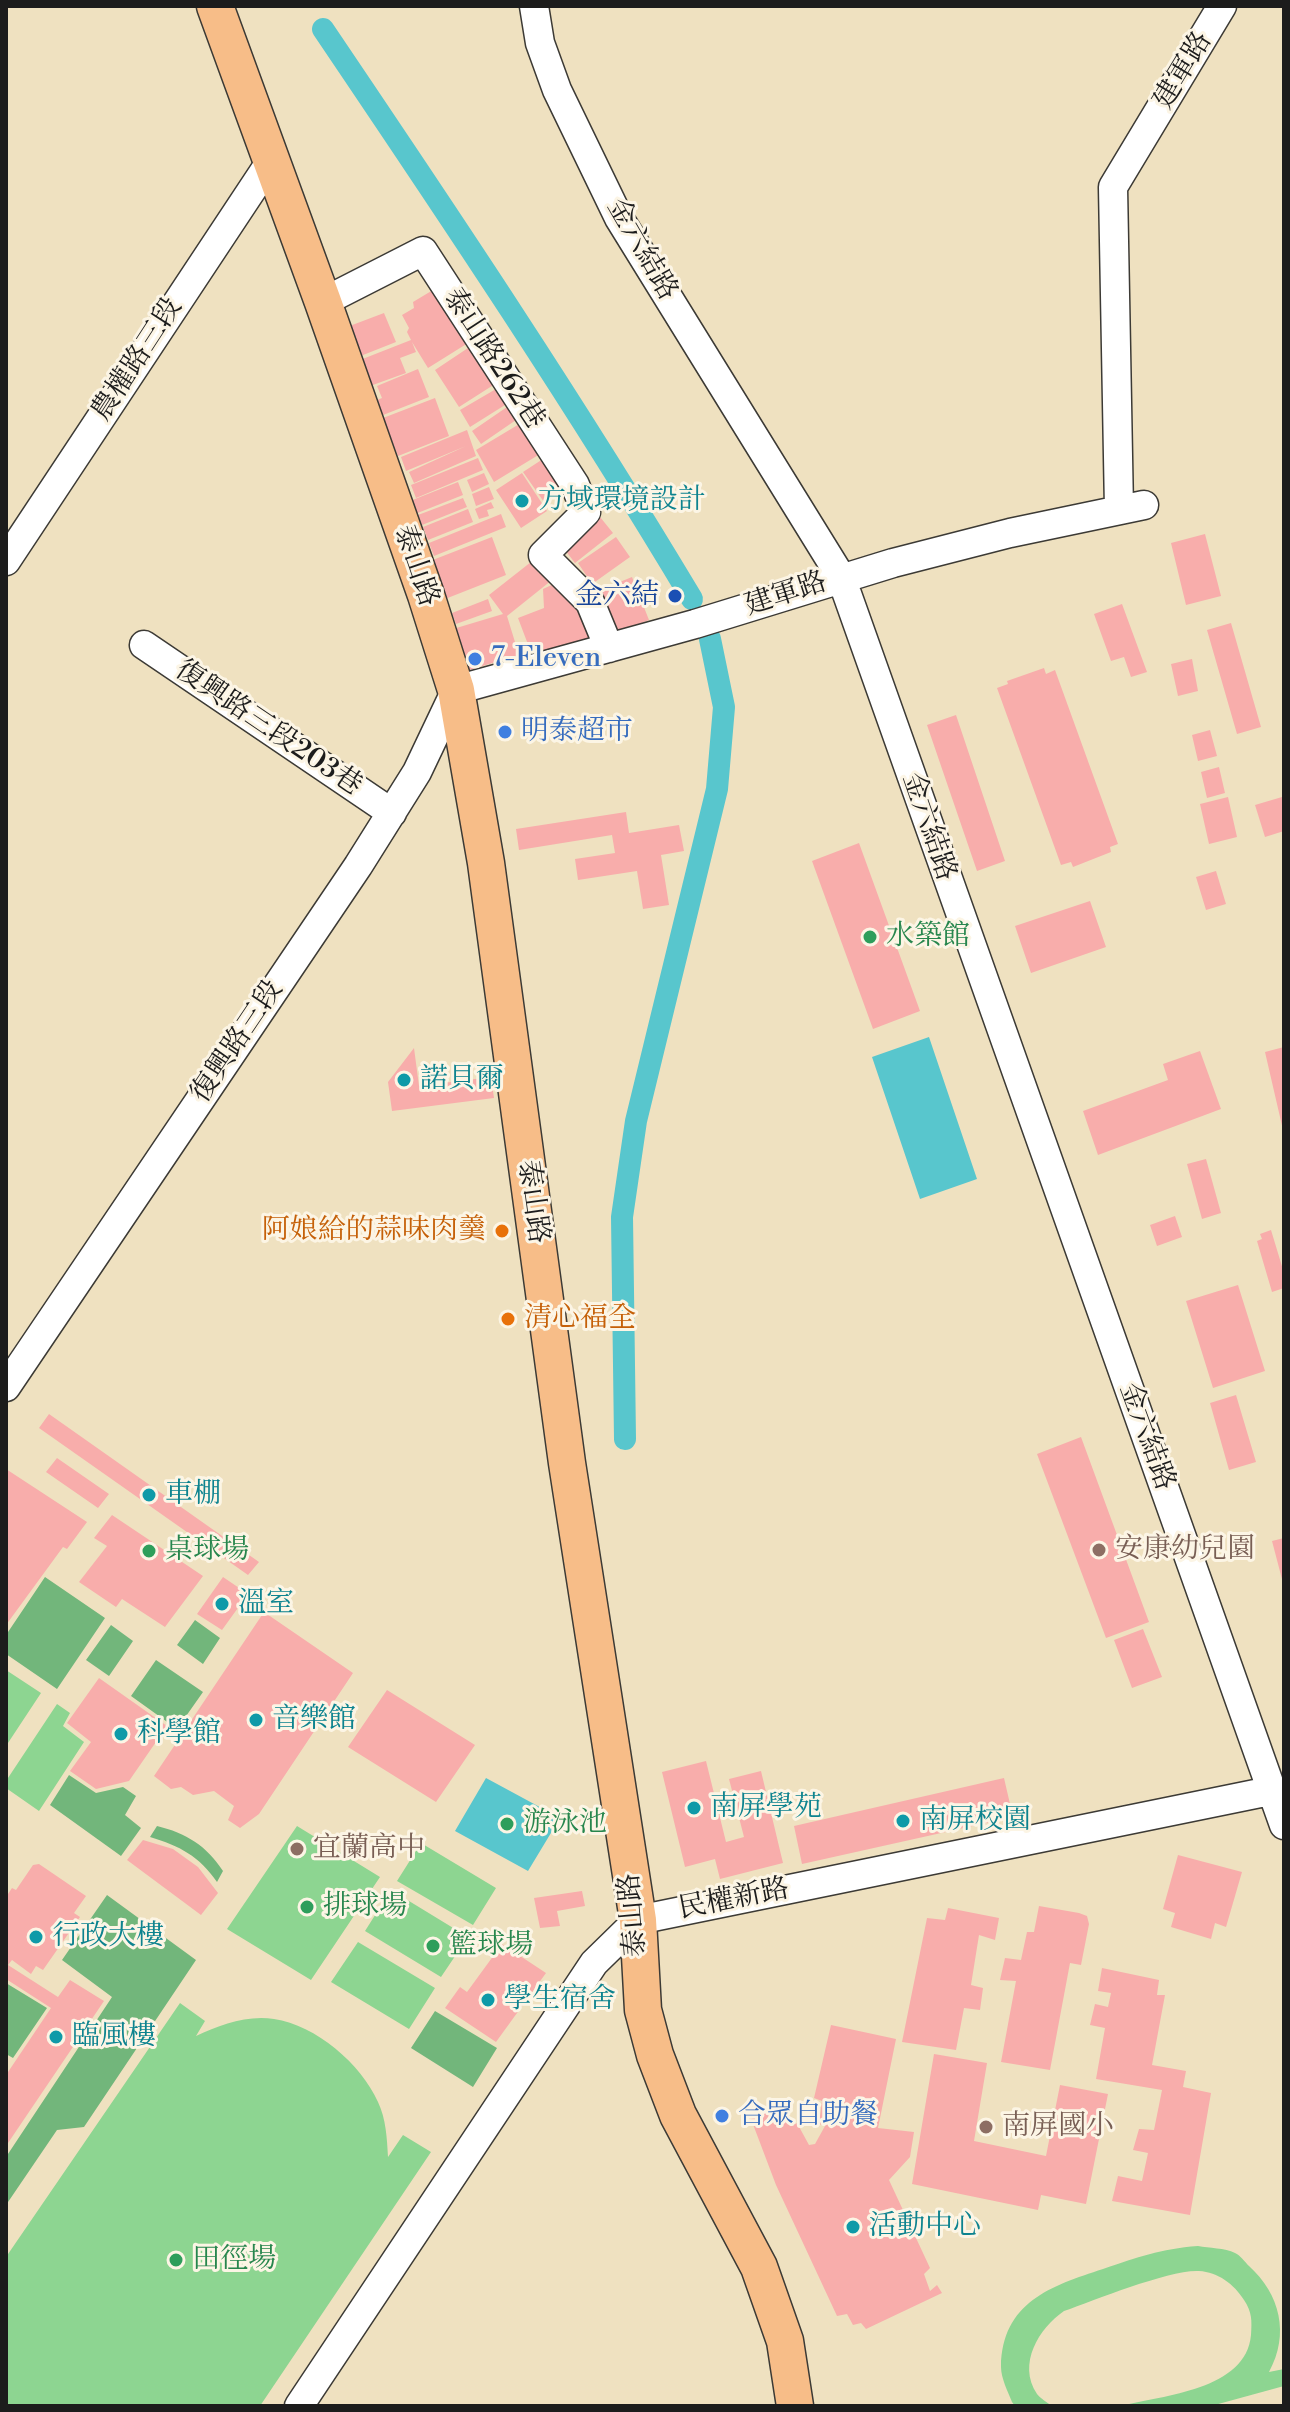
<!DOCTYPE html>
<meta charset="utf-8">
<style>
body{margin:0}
#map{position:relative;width:1290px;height:2412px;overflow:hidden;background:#efe1c0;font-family:"Libre Bodoni",serif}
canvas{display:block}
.frame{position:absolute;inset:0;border:8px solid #1c1c1c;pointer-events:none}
</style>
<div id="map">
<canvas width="1290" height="2412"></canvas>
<div class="frame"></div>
</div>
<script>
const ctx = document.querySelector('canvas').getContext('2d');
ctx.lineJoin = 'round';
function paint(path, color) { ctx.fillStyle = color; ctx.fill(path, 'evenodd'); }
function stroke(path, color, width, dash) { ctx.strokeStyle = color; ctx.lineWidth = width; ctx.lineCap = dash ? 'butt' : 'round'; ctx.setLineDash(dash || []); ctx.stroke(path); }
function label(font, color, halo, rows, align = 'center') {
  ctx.font = font + ' "Libre Bodoni","Noto Serif TC",serif'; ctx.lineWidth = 6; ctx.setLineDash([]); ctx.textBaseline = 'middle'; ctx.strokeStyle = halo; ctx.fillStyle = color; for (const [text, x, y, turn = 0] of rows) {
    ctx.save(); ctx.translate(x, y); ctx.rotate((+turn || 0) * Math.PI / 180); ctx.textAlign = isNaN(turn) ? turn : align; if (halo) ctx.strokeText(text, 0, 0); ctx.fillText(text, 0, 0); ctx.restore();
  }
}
paint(new Path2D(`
 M 6,1670 L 41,1693 L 6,1746 Z
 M 57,1704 L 70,1713 L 63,1726 L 84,1742 L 39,1811 L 6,1788 L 6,1781 Z
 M 297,1826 L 380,1877 L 311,1980 L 227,1929 Z
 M 421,1843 L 496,1888 L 473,1925 L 397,1881 Z
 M 391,1890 L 468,1937 L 441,1977 L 365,1931 Z
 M 358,1942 L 435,1988 L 409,2029 L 331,1982 Z
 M 180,2003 L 205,2021 L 196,2036 C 220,2025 246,2015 274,2019 C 316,2025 361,2064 378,2102 C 386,2119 387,2138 388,2157 L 403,2135 L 431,2152 L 260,2406 L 6,2406 L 6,2257 Z
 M 1198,2246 C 1209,2248 1225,2248 1235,2253 C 1240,2255 1245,2262 1249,2266 C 1280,2294 1290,2334 1269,2372 L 1284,2369 L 1284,2386 L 1211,2406 L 1121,2406 C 1164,2395 1246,2390 1251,2335 C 1252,2320 1252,2312 1244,2300 C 1234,2284 1218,2272 1199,2271 C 1171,2269 1095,2300 1064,2311 C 1039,2328 1017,2364 1037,2394 C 1040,2398 1048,2403 1052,2406 L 1015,2406 L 1012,2402 C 1008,2392 1001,2378 1001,2367 C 1002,2302 1051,2286 1103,2269 C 1138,2257 1160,2249 1198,2246 Z`), '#8dd591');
paint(new Path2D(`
 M 45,1577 L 105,1618 L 57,1689 L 6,1654 L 6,1635 Z
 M 195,1620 L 220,1638 L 203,1664 L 177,1645 Z
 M 111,1625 L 133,1641 L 109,1676 L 86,1660 Z
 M 156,1660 L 203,1692 L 177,1729 L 131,1696 Z
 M 69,1775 L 96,1793 L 123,1787 L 136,1796 L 125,1815 L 141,1828 L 121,1856 L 50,1805 Z
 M 157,1826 C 186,1833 207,1846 223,1871 L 217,1882 C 199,1856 180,1846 150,1837 Z
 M 107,1895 L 196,1960 L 84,2127 L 57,2130 L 6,2205 L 6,2157 L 112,1997 L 62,1960 Z
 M 6,1983 L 47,2008 L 13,2058 L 6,2054 Z
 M 435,2011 L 497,2048 L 473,2087 L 411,2048 Z`), '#72b67b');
paint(new Path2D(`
 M 929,1037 L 977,1179 L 920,1199 L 872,1057 Z
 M 486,1778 L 560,1818 L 528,1871 L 455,1831 Z`), '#58c6cd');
stroke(new Path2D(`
 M 323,29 C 450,217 576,405 692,599
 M 625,1439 L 622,1217 L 636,1121 L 717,789 L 724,707 L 710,639`), '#58c6cd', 22);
paint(new Path2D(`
 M 433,290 L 468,343 L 428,368 L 412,342 L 416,352 L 400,358 L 406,373 L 370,386 L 360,360 L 411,340 L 407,332 L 409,328 L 402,315 L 414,308 L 413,302 Z
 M 384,313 L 396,342 L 358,357 L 347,327 Z
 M 471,346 L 495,384 L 459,407 L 435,370 Z
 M 418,369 L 429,397 L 378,417 L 372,402 L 382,398 L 377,386 Z
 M 496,389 L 505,405 L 470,427 L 460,410 Z
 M 435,398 L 449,436 L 398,456 L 383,418 Z
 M 507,407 L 516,420 L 481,444 L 472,431 Z
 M 521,423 L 540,454 L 494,482 L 476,450 Z
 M 467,430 L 476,456 L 414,483 L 409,472 L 466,446 L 406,471 L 401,457 Z
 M 546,457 L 566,487 L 544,502 L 523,472 Z
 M 478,458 L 483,470 L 416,498 L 411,485 Z
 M 484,473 L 489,484 L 472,492 L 467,480 Z
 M 522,473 L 547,511 L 521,528 L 496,490 Z
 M 458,482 L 463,495 L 415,514 L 410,501 Z
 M 489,487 L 494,499 L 476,506 L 472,494 Z
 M 463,498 L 467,507 L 422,525 L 418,515 Z
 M 491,502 L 494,508 L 487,510 L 489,516 L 479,519 L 475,509 Z
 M 468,509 L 473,522 L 428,540 L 423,527 Z
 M 596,512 L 613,533 L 575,563 L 558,541 Z
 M 501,514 L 506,527 L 434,556 L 429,543 Z
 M 1205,534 L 1221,596 L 1186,605 L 1171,543 Z
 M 492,537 L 506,575 L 440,601 L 425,563 Z
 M 616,537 L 630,557 L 592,584 L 578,563 Z
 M 531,562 L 539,573 L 549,565 L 557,576 L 507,616 L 519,655 L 466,671 L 453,629 L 503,614 L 489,595 Z
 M 632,577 L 649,620 L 609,636 L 593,593 Z
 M 558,582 L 574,598 L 593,640 L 532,655 L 518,618 L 544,608 L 543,589 Z
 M 488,599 L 492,611 L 456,624 L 452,613 Z
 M 1122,604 L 1147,672 L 1131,677 L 1124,657 L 1111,661 L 1094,614 Z
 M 1231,623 L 1261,727 L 1237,734 L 1207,630 Z
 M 1192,659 L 1198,691 L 1178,696 L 1171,664 Z
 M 1044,668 L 1046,674 L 1055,670 L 1118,844 L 1110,847 L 1111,852 L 1073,867 L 1071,862 L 1061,865 L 997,688 L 1008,684 L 1007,681 Z
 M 956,715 L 1005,861 L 977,871 L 927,725 Z
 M 1210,730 L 1217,756 L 1198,761 L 1192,735 Z
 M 1219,767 L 1225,793 L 1207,798 L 1201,772 Z
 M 1228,797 L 1237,837 L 1209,844 L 1200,804 Z
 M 1282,797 L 1284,831 L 1265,837 L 1255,805 Z
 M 626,812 L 629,833 L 679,825 L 684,851 L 661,855 L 669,905 L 643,909 L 637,871 L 578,880 L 575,859 L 615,853 L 612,835 L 519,850 L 516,829 Z
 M 859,843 L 920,1011 L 873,1029 L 812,861 Z
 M 1216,871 L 1226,904 L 1206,910 L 1196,877 Z
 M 1090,901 L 1106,947 L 1031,973 L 1015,926 Z
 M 1284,1047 L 1284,1130 L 1283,1130 L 1265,1052 Z
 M 414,1048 L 419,1086 L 491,1077 L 494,1098 L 392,1111 L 388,1082 Z
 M 1200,1051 L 1221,1109 L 1098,1155 L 1083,1111 L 1168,1080 L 1163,1064 Z
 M 1206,1159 L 1221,1213 L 1202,1219 L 1187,1164 Z
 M 1175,1216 L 1182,1237 L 1157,1246 L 1150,1225 Z
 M 1271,1230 L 1284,1273 L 1284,1288 L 1272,1292 L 1257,1241 L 1262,1239 L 1260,1234 Z
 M 1238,1285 L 1265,1371 L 1213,1388 L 1186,1301 Z
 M 1236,1395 L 1256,1462 L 1229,1470 L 1210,1403 Z
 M 49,1414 L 259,1562 L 248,1575 L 39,1428 Z
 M 1081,1437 L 1149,1622 L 1106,1638 L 1037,1454 Z
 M 57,1458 L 109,1494 L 98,1508 L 46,1472 Z
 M 6,1469 L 87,1522 L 67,1549 L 63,1547 L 6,1625 Z
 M 112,1515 L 203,1576 L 165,1627 L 122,1599 L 116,1607 L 79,1582 L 107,1546 L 94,1538 Z
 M 1284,1538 L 1284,1583 L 1283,1583 L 1272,1541 Z
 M 223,1577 L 248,1594 L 222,1630 L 197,1614 Z
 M 264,1612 L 353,1673 L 259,1814 L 240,1828 L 228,1820 L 234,1806 L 214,1791 L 193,1795 L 181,1787 L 171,1789 L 154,1776 Z
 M 1143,1629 L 1162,1677 L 1132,1688 L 1114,1640 Z
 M 99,1678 L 167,1726 L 129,1781 L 96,1789 L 70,1771 L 91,1742 L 67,1723 Z
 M 387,1690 L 475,1745 L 436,1802 L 348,1747 Z
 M 706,1761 L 726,1842 L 744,1837 L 729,1779 L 761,1771 L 783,1863 L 720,1879 L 715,1859 L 685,1867 L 662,1772 Z
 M 1004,1778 L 1013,1817 L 802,1864 L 794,1826 Z
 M 143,1840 L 173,1849 L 198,1867 L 218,1893 L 201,1915 L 127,1860 Z
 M 1178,1855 L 1242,1872 L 1226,1927 L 1215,1923 L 1211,1939 L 1171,1927 L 1175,1913 L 1163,1909 Z
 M 39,1864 L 86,1896 L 74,1913 L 80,1917 L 43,1970 L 36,1966 L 31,1974 L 12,1960 L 8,1965 L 58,1997 L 70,1980 L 104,2001 L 6,2146 L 6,2075 L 51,2008 L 6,1979 L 8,1958 L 6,1956 L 6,1897 L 12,1888 L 16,1890 L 33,1865 Z
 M 582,1891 L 585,1906 L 557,1911 L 560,1926 L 540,1928 L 534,1898 Z
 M 1039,1906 L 1079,1913 L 1087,1916 L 1089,1924 L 1081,1965 L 1070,1963 L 1050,2070 L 1001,2062 L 1016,1981 L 1000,1980 L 1005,1958 L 1021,1960 L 1027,1932 L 1034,1932 Z
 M 948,1908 L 999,1918 L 995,1940 L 979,1935 L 971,1985 L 983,1988 L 980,2010 L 964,2008 L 956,2050 L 902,2042 L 927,1918 L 945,1920 Z
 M 502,1944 L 546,1973 L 496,2042 L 445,2008 L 460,1987 L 467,1992 Z
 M 1102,1968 L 1159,1980 L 1157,1995 L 1165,1995 L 1152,2065 L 1186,2071 L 1183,2087 L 1211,2093 L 1190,2215 L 1112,2201 L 1118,2176 L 1142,2181 L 1148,2153 L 1133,2150 L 1139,2129 L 1154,2130 L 1162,2090 L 1096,2079 L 1105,2028 L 1090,2025 L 1095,2004 L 1108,2007 L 1111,1993 L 1098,1991 Z
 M 831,2025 L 896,2039 L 878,2128 L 914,2132 L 910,2157 L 889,2180 L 930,2268 L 924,2274 L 930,2291 L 937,2285 L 942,2293 L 866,2329 L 861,2323 L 853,2325 L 847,2314 L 837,2316 L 776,2185 L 751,2119 L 780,2105 L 792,2126 L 797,2123 L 809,2145 L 815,2144 L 825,2126 L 819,2124 L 822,2101 L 814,2098 Z
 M 934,2054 L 987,2063 L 974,2141 L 1046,2156 L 1060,2085 L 1108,2094 L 1086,2204 L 1041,2195 L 1038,2210 L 912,2184 Z`), '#f8adab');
const minor = new Path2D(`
 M 534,6 L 540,43 L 557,90 L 619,218 L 841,577 L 1284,1825
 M 323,302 L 423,251 L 575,485 L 586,512 L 543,555 L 590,602 L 609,648
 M 1119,510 L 1113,187 L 1222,6
 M 6,561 L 271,161
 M 144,645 L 392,813
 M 6,1387 L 358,866 L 417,772 L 456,690 L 695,624 L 893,563 L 1010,533 L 1144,505
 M 299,2406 L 594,1963 L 638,1920 L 1270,1791`);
const major = new Path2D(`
 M 215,6 L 323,302 L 426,595 L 456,690 L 486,863 L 567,1463 L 638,1920 L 643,2010 L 655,2055 L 678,2115 L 759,2267 L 785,2341 L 795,2406`);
stroke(minor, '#3c3a35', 31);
stroke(major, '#3c3a35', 39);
stroke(minor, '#fff', 28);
stroke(major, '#f7bd88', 36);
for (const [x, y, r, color] of [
 [522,501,8,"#0f9aa8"],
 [675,596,8,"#1a4fb4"],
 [475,659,8,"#3f7fe0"],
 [505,732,8,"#3f7fe0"],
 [870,937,8,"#2e9e5b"],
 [404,1080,8,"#0f9aa8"],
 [502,1231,8,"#e8710a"],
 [508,1319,8,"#e8710a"],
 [149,1495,8,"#0f9aa8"],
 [1099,1550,8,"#8d6e63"],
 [149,1551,8,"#2e9e5b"],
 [222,1604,8,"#0f9aa8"],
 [256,1720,8,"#0f9aa8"],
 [121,1734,8,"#0f9aa8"],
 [694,1808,8,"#0f9aa8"],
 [903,1821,8,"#0f9aa8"],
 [507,1824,8,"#2e9e5b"],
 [297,1849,8,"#8d6e63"],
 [307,1907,8,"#2e9e5b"],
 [36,1937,8,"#0f9aa8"],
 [433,1946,8,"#2e9e5b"],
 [488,2000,8,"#0f9aa8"],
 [56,2037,8,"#0f9aa8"],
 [722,2116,8,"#3f7fe0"],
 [986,2127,8,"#8d6e63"],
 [853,2227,8,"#0f9aa8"],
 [176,2260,8,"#2e9e5b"]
]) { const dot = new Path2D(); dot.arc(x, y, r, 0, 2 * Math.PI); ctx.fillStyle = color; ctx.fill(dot); stroke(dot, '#fcf5e5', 3); }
label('28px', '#1c1c1c', '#fcf5e5', [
 ["建軍路",1184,71,-59],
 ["金六結路",641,250,60],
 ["泰山路262巷",493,359,57],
 ["農權路三段",138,360,-57],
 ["泰山路",415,566,71],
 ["建軍路",786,595,-18],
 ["復興路三段203巷",268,729,34],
 ["金六結路",928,827,71],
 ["復興路三段",238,1042,-56],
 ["泰山路",532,1202,82],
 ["金六結路",1146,1437,70],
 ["民權新路",734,1900,-11],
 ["泰山路",634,1915,-95]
]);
label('28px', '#0d838f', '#fcf5e5', [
 ["方域環境設計",538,501],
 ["諾貝爾",420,1080],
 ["車棚",165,1495],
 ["溫室",238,1604],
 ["音樂館",272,1720],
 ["科學館",137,1734],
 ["南屏學苑",710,1808],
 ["南屏校園",919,1821],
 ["行政大樓",52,1937],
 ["學生宿舍",504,2000],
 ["臨風樓",72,2037],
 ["活動中心",869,2227]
], 'left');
label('28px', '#164399', '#fcf5e5', [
 ["金六結",659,596]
], 'right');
label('28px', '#366cbe', '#fcf5e5', [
 ["7-Eleven",491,659],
 ["明泰超市",521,732],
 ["合眾自助餐",738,2116]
], 'left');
label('28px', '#27864d', '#fcf5e5', [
 ["水築館",886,937],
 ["桌球場",165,1551],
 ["游泳池",523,1824],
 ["排球場",323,1907],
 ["籃球場",449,1946],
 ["田徑場",192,2260]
], 'left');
label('28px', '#c56008', '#fcf5e5', [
 ["阿娘給的蒜味肉羹",486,1231],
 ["清心福全",524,1319,"left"]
], 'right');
label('28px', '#785e54', '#fcf5e5', [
 ["安康幼兒園",1115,1550],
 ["宜蘭高中",313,1849],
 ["南屏國小",1002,2127]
], 'left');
</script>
